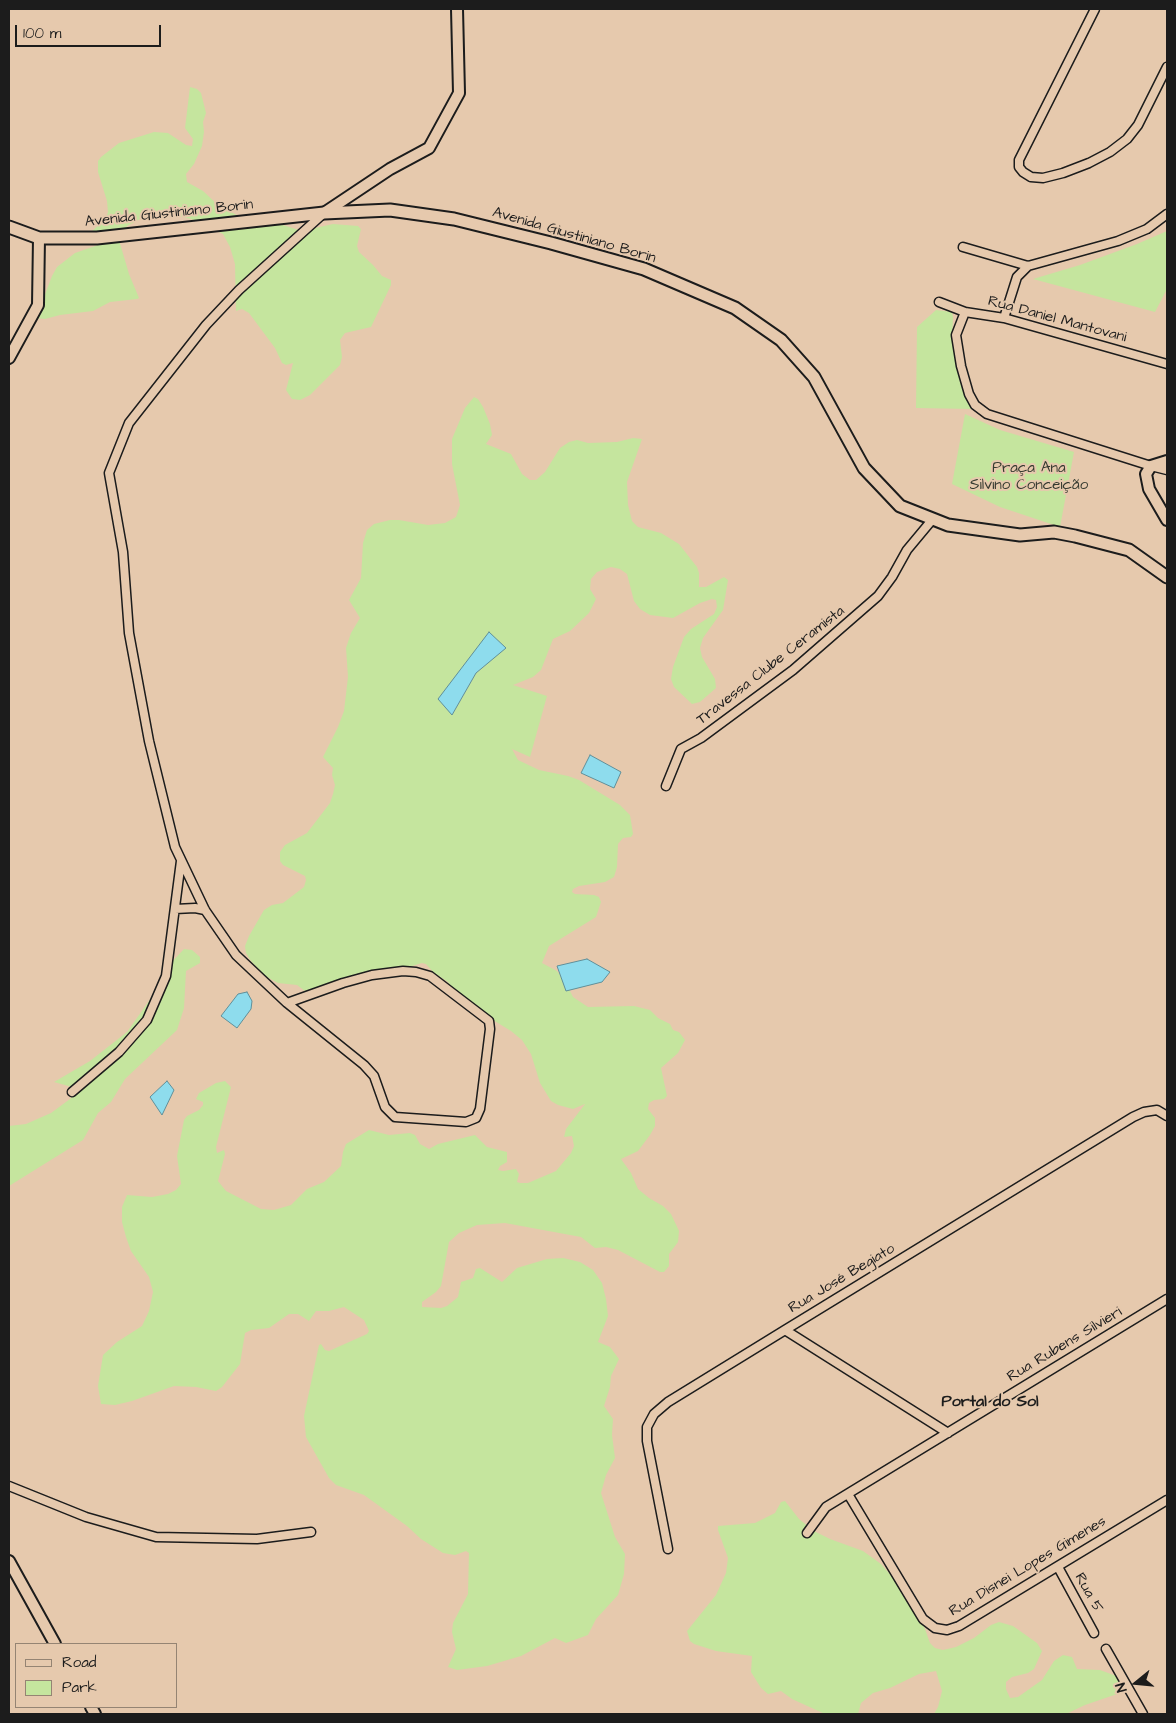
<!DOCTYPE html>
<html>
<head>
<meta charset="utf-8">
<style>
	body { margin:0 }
	#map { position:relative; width:1176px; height:1723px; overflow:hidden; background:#e6c9ad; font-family:"Architects Daughter",sans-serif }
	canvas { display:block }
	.frame { position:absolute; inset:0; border:10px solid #1c1c1c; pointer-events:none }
	.legend { position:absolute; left:15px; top:1643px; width:162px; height:65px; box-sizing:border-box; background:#e6c9ad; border:1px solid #958473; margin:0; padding:6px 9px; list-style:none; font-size:15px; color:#1c1c1c }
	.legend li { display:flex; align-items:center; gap:10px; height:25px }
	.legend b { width:25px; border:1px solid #958473 }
	.north { position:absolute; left:1111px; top:1658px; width:50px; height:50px; -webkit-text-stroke:4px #e6c9ad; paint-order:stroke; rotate:253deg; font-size:14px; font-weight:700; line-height:20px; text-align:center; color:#1c1c1c }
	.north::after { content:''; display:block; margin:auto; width:18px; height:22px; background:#1c1c1c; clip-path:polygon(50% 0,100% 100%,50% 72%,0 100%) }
	.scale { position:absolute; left:15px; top:25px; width:146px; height:22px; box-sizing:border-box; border:2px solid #1c1c1c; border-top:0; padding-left:6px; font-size:15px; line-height:18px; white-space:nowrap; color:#1c1c1c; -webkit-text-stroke:4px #e6c9ad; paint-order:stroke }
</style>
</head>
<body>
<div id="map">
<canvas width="1176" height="1723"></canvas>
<div class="frame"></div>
<ul class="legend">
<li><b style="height:6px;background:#e6c9ad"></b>Road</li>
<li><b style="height:14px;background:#c5e59e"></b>Park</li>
</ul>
<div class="north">N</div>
<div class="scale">100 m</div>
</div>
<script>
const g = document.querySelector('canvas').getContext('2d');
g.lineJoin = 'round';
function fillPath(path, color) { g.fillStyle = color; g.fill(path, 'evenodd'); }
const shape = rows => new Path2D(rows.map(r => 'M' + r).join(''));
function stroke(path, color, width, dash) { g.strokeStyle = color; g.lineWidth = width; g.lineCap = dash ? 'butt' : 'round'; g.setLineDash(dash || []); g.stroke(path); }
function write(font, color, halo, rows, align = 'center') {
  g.font = font + ' "Architects Daughter",sans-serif'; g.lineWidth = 4; g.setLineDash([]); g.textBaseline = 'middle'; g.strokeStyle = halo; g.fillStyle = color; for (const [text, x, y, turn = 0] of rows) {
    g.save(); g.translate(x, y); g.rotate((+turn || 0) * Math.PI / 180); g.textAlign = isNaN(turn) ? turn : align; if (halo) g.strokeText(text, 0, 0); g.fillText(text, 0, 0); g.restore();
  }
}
const green = shape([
	[190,87,197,89,201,93,206,113,203,122,204,132,202,146,194,164,186,174,187,182,203,191,218,205,244,219,267,220,302,231,333,224,358,226,361,229,357,246,359,252,373,265,382,276,391,280,391,285,371,327,345,333,340,340,342,357,340,365,310,395,300,400,292,399,286,390,293,363,286,365,282,363,275,348,249,313,242,309,236,311,235,264,230,247,223,234,191,219,175,215,157,214,140,219,127,226,119,240,129,274,139,298,137,299,110,302,93,311,60,315,45,319,36,318,52,276,57,267,75,253,101,244,88,235,106,218,108,212,107,201,98,172,98,161,101,157,119,143,154,132,168,133,186,145,192,146,193,139,185,128],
	[1167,231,1167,289,1155,312,1033,279,1080,265,1137,244],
	[936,310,952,312,953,317,952,342,959,375,973,409,916,408,917,327],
	[474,397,478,399,483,407,490,424,492,435,486,444,511,454,522,474,530,480,536,480,545,472,560,448,569,442,577,440,588,443,617,442,633,438,642,439,627,482,628,505,632,521,638,527,661,533,679,544,697,567,699,573,699,587,706,587,724,577,728,580,723,610,703,638,700,648,702,657,715,679,716,688,700,702,692,704,674,687,671,679,673,667,684,637,691,629,714,614,717,607,716,600,712,599,700,603,673,618,650,615,640,609,634,601,627,574,620,569,611,567,597,572,591,579,590,589,596,599,589,613,570,631,553,639,541,670,533,677,513,685,547,696,530,757,512,749,518,760,539,770,568,776,579,780,620,805,630,815,633,834,631,837,623,838,618,844,617,867,614,877,605,882,579,886,573,889,572,892,575,894,594,895,599,897,601,902,596,917,549,946,542,963,557,971,566,983,573,997,588,1007,634,1006,650,1010,658,1018,670,1024,673,1030,679,1032,685,1040,678,1053,661,1068,667,1096,664,1099,654,1100,649,1103,648,1109,655,1118,655,1126,650,1135,638,1151,621,1159,631,1173,638,1189,649,1198,663,1206,671,1214,679,1231,678,1242,669,1254,669,1266,664,1272,660,1272,618,1250,606,1247,595,1248,581,1237,505,1223,477,1225,459,1233,449,1242,441,1286,436,1292,422,1302,422,1307,441,1308,447,1306,458,1297,461,1282,473,1278,476,1269,480,1268,502,1282,517,1268,547,1259,563,1258,580,1262,593,1270,602,1283,606,1299,608,1316,598,1342,610,1347,619,1359,611,1376,610,1387,604,1406,613,1419,612,1435,615,1458,606,1475,601,1493,615,1537,625,1554,624,1574,618,1595,596,1619,588,1635,566,1643,555,1638,521,1656,487,1666,457,1670,448,1667,456,1649,452,1632,453,1623,468,1594,469,1553,466,1551,455,1555,443,1553,421,1539,407,1526,364,1495,336,1485,329,1478,306,1437,304,1416,319,1345,321,1344,325,1350,329,1351,367,1334,369,1331,364,1320,344,1307,329,1311,316,1311,309,1321,298,1314,289,1314,269,1328,251,1330,245,1333,240,1364,222,1387,216,1391,196,1387,174,1386,132,1401,115,1405,101,1404,98,1386,103,1355,117,1342,142,1326,149,1311,153,1292,149,1277,131,1251,126,1237,122,1222,122,1207,127,1195,152,1197,168,1194,176,1190,181,1184,177,1156,184,1120,187,1116,199,1110,203,1105,203,1102,196,1099,199,1093,216,1083,225,1081,231,1087,216,1147,217,1153,224,1150,225,1154,218,1181,226,1191,261,1209,274,1210,291,1205,307,1189,324,1182,341,1166,343,1152,346,1144,369,1130,389,1135,410,1133,415,1135,420,1144,429,1149,438,1144,475,1135,487,1147,507,1152,507,1162,500,1166,498,1170,503,1171,516,1169,519,1174,517,1182,520,1183,528,1183,556,1171,571,1153,574,1146,572,1136,564,1137,566,1129,585,1104,573,1109,558,1105,551,1101,540,1083,531,1054,522,1040,511,1031,462,1001,454,993,448,982,434,973,426,964,422,963,409,967,342,979,320,988,305,991,297,985,278,983,265,976,251,961,246,953,245,946,249,936,264,910,272,905,283,903,304,887,306,880,305,876,283,865,280,861,280,852,285,845,307,833,330,803,333,794,335,785,332,775,333,768,323,757,338,727,344,711,348,677,346,648,351,633,360,618,349,600,361,578,363,543,367,530,374,524,390,520,399,520,428,525,445,523,456,517,460,505,452,464,452,439,465,408],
	[489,632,485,666,476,673,452,715],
	[965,414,1000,430,1074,452,1060,527,1000,507,952,484],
	[184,949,192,950,200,957,200,963,186,971,184,1008,177,1030,125,1079,111,1102,98,1113,83,1140,9,1186,9,1126,26,1124,51,1113,70,1099,79,1089,54,1082,90,1061,127,1032,151,998,169,965],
	[785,1501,799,1519,814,1531,830,1539,863,1551,881,1564,916,1604,930,1643,935,1648,943,1650,956,1647,974,1638,991,1625,999,1622,1013,1626,1037,1643,1042,1651,1034,1669,1028,1673,1012,1677,1006,1682,1006,1689,1010,1698,1018,1697,1042,1680,1054,1661,1063,1655,1072,1657,1077,1669,1100,1670,1119,1677,1126,1687,1123,1692,1085,1705,1066,1714,934,1714,938,1707,942,1691,936,1671,919,1674,890,1688,873,1693,861,1703,858,1714,825,1714,792,1699,781,1691,768,1694,761,1688,751,1672,752,1656,716,1651,694,1644,690,1641,687,1631,716,1595,726,1573,728,1558,718,1530,718,1526,755,1523,775,1513,781,1502]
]);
const water = shape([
	[489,632,506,648,476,673,452,715,438,699,489,632],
	[590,755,621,772,614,788,581,773,590,755],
	[587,959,610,972,602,982,566,991,557,966,587,959],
	[247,992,252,1001,251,1009,237,1028,221,1016,238,994,247,992],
	[167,1081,174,1090,162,1115,150,1097,167,1081]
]);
const minor = shape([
	[1095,9,1019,160,1019,167,1023,172,1031,177,1043,178,1063,173,1089,163,1110,152,1127,139,1138,125,1167,67],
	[963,247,1028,266,1118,241,1147,229,1167,214],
	[939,302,965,312,1004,318,1167,364],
	[965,312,956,335,961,366,969,394,975,405,987,414,1151,466,1167,470],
	[1004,318,1017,277,1028,266],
	[666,786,681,749,701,738,793,670,878,596,892,577,907,550,932,520],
	[175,909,195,908,205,910],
	[287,1003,343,983,372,975,403,971,416,972,430,976,489,1021,490,1029,480,1109,476,1118,466,1122,395,1117,385,1107,374,1076,364,1065,287,1003,236,955,205,910,175,847,149,741,129,633,123,552,109,473,129,423,206,325,239,290,324,213],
	[72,1092,119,1052,147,1020,166,976,181,861],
	[785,1330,948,1433],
	[9,1486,86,1517,156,1537,257,1539,311,1532],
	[848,1494,923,1619,935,1628,947,1630,959,1626,1167,1500],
	[807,1533,826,1507,1167,1299],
	[668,1549,647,1441,647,1427,654,1414,668,1402,785,1330,1133,1117,1144,1112,1157,1110,1167,1116],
	[1058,1567,1094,1633],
	[1106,1649,1143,1714]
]);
const tertiary = shape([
	[324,213,390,169,429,148,459,93,457,9],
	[9,358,38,305,39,238],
	[1167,461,1151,466,1146,474,1149,489,1167,520],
	[9,1561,55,1644],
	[91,1707,95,1714]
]);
const secondary = shape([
	[9,227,39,238,97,238,324,213,390,210,454,219,551,243,644,269,735,308,781,340,814,377,864,468,900,506,948,525,1020,535,1054,532,1075,536,1129,550,1167,577]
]);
const streetNames = [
	["Avenida Giustiniano Borin",169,214,-6],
	["Avenida Giustiniano Borin",574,236,16],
	["Rua Daniel Mantovani",1057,320,15],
	["Travessa Clube Ceramista",771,666,-38],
	["Rua José Begiato",842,1279,-31],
	["Rua Rubens Silvieri",1065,1345,-31],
	["Rua Disnei Lopes Gimenes",1028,1567,-31],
	["Rua 5",1088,1593,61]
];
const parkNames = [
	["Praça Ana",1029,469],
	["Silvino Conceição",1029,486]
];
const neighbourhoodNames = [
	["Portal do Sol",990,1403]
];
fillPath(green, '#c5e59e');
fillPath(water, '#8edced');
stroke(water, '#608f99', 1);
stroke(minor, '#1c1c1c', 11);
stroke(tertiary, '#1c1c1c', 14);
stroke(secondary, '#1c1c1c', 15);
stroke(minor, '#e6c9ad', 8);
stroke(tertiary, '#e6c9ad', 10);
stroke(secondary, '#e6c9ad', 11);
write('15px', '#1c1c1c', '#e6c9ad', streetNames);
write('15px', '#353a30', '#e6c9ad', parkNames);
write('bold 16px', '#1c1c1c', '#e6c9ad', neighbourhoodNames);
</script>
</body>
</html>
